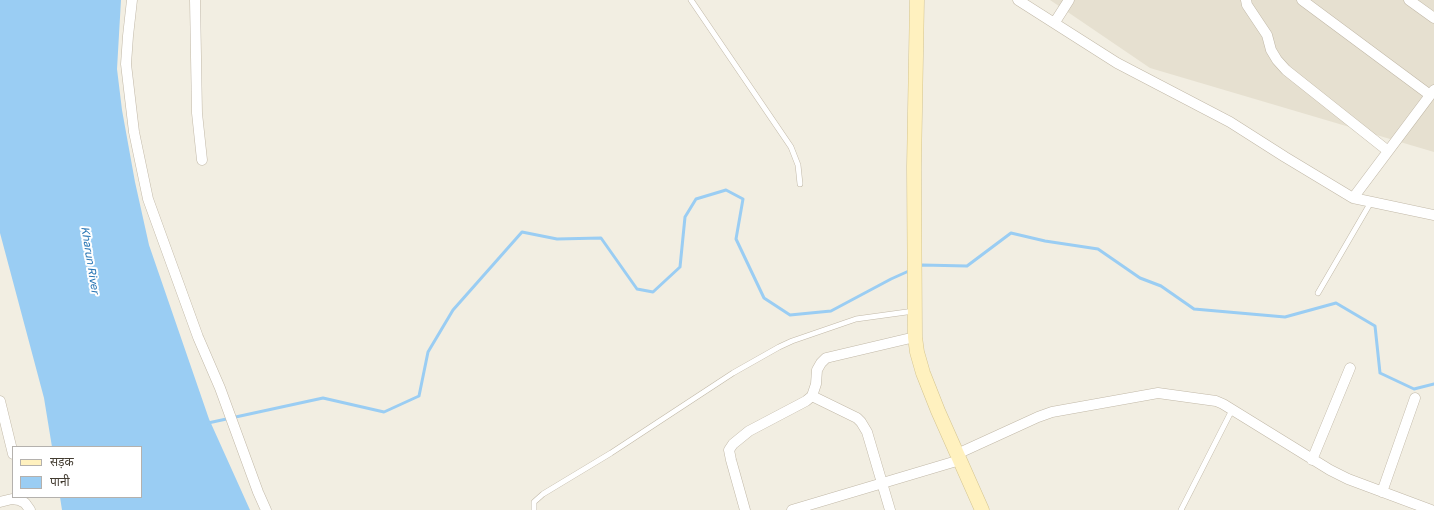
<!DOCTYPE html>
<html>
<head>
<meta charset="utf-8">
<style>
	body { margin:0 }
	#map { position:relative; width:1434px; height:510px; overflow:hidden; background:#f2eee2; font-family:"Golos Text","Noto Sans Devanagari",sans-serif }
	canvas { display:block }
	.legend { position:absolute; left:12px; top:446px; width:130px; height:52px; box-sizing:border-box; background:#fff; border:1px solid #b4b1ad; margin:0; padding:5px 7px; list-style:none; font-size:12px; color:#443d32 }
	.legend li { display:flex; align-items:center; gap:8px; height:20px }
	.legend b { width:20px; border:1px solid #b4b1ad }
</style>
</head>
<body>
<div id="map">
<canvas width="1434" height="510"></canvas>
<ul class="legend">
<li><b style="height:5px;background:#fff1bf"></b>सड़क</li>
<li><b style="height:11px;background:#9acdf3"></b>पानी</li>
</ul>
</div>
<script>
const g = document.querySelector('canvas').getContext('2d');
g.lineJoin = 'round';
function fillPath(path, color) { g.fillStyle = color; g.fill(path, 'evenodd'); }
const shape = rows => new Path2D(rows.map(r => 'M' + r).join(''));
function stroke(path, color, width, dash) { g.strokeStyle = color; g.lineWidth = width; g.lineCap = dash ? 'butt' : 'round'; g.setLineDash(dash || []); g.stroke(path); }
function write(font, color, halo, rows, align = 'center') {
  g.font = font + ' "Golos Text",sans-serif'; g.lineWidth = 4; g.setLineDash([]); g.textBaseline = 'middle'; g.strokeStyle = halo; g.fillStyle = color; for (const [text, x, y, turn = 0] of rows) {
    g.save(); g.translate(x, y); g.rotate((+turn || 0) * Math.PI / 180); g.textAlign = isNaN(turn) ? turn : align; if (halo) g.strokeText(text, 0, 0); g.fillText(text, 0, 0); g.restore();
  }
}
const residential = shape([
	[1050,0,1434,0,1434,152,1150,68]
]);
const water = shape([
	[0,0,121,0,117,69,122,110,135,182,149,245,209,419,250,510,62,510,60,497,141,497,141,447,52,447,44,398,0,233]
]);
const stream = shape([
	[918,267,922,265,967,266,1011,233,1045,241,1098,249,1140,278,1161,286,1194,309,1285,317,1336,303,1375,326,1380,373,1414,389,1434,384],
	[208,423,323,398,384,412,419,396,428,352,453,310,522,232,557,239,601,238,637,289,653,292,680,267,685,217,696,199,726,190,743,199,736,239,764,298,790,315,831,311,891,279,911,270]
]);
const lane = shape([
	[691,0,791,147,798,165,800,184],
	[1318,293,1371,202],
	[534,510,534,502,543,494,611,453,733,373,779,347,792,341,856,319,914,311],
	[1181,510,1232,410]
]);
const street = shape([
	[132,0,128,36,126,64,134,132,148,199,198,337,220,388,258,492,266,510],
	[195,0,197,113,202,160],
	[1018,0,1117,63,1230,122,1285,157,1353,198,1434,215],
	[1246,0,1247,5,1267,35,1271,50,1277,60,1286,70,1388,151],
	[1302,0,1430,95],
	[1409,0,1434,18],
	[1055,22,1069,0],
	[1353,198,1434,90],
	[812,396,857,418,861,422,867,432,890,510],
	[0,401,13,454],
	[957,454,1038,417,1052,412,1158,393,1216,401,1223,404,1330,470,1348,479,1431,510],
	[1312,460,1350,368],
	[1382,492,1415,398],
	[0,502,12,499,19,500,25,503,30,510],
	[745,510,731,460,729,450,733,444,749,431,806,401,812,396,816,384,817,370,821,363,826,358,915,337],
	[792,510,960,460]
]);
const secondary = shape([
	[917,0,914,167,915,337,917,352,923,373,938,411,982,510]
]);
const waterNames = [
	["Kharun River",90,260,81]
];
fillPath(residential, '#e6e0d0');
fillPath(water, '#9acdf3');
stroke(stream, '#9acdf3', 3);
stroke(lane, '#c1b8a7', 6);
stroke(street, '#c1b8a7', 11);
stroke(secondary, '#d4c48f', 15);
stroke(lane, '#fff', 5);
stroke(street, '#fff', 10);
stroke(secondary, '#fff1bf', 14);
write('italic 11px', '#2775b4', '#fff', waterNames);
</script>
</body>
</html>
